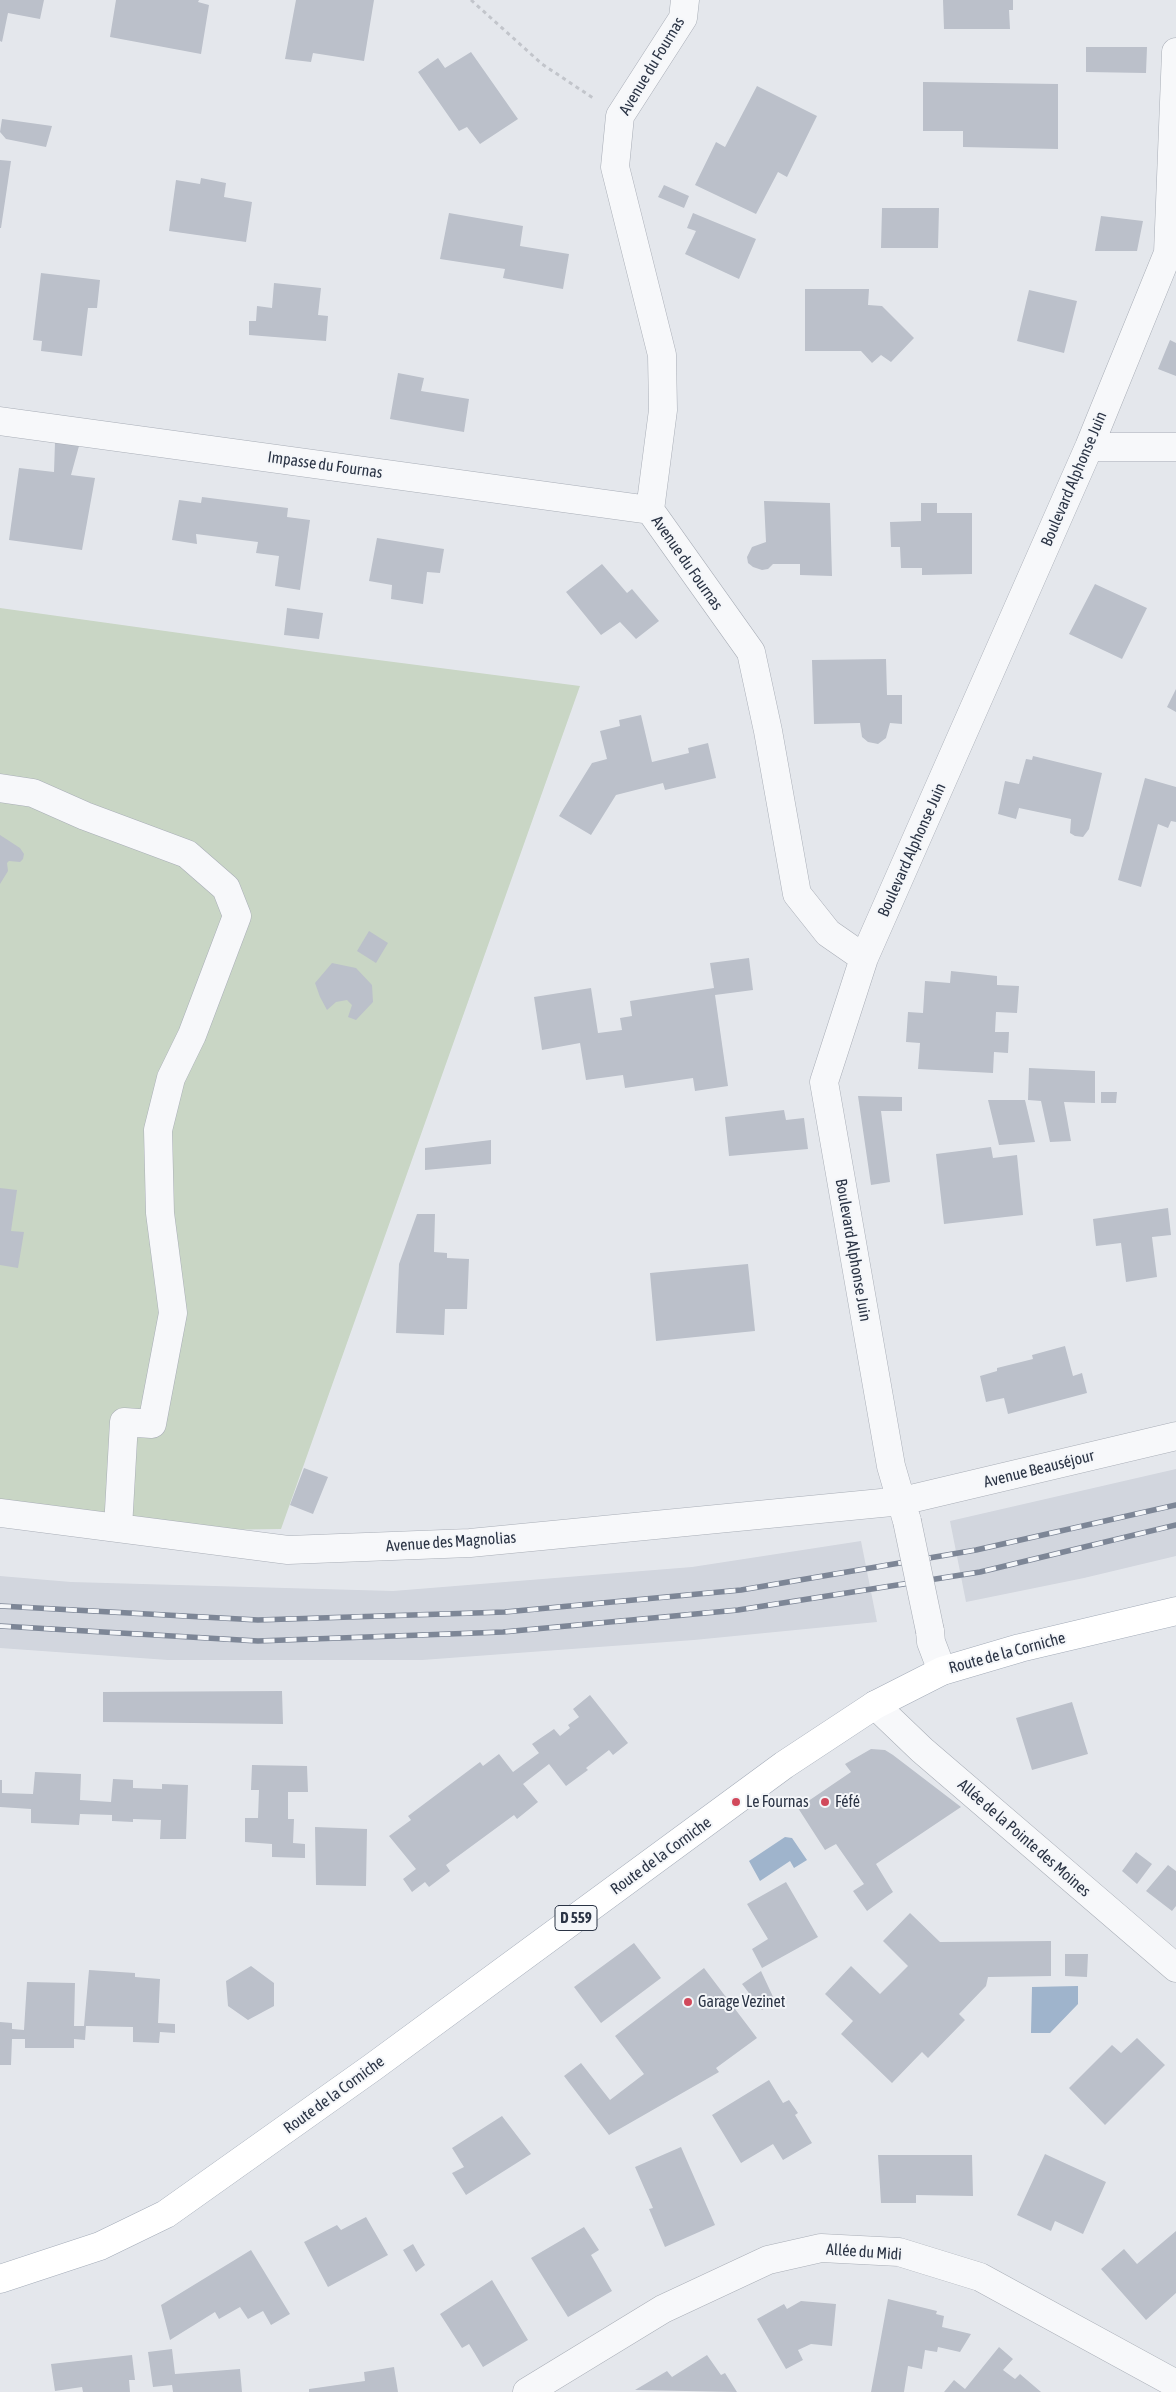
<!DOCTYPE html>
<html>
<head>
<meta charset="utf-8">
<style>
	body { margin:0 }
	canvas { display:block; background:#e4e7ec }
</style>
</head>
<body>
<canvas width="1176" height="2392"></canvas>
<script>
const g = document.querySelector('canvas').getContext('2d');
g.lineJoin = 'round';
function fillPath(path, color) { g.fillStyle = color; g.fill(path, 'evenodd'); }
const shape = rows => new Path2D(rows.map(r => 'M' + r).join(''));
function stroke(path, color, width, dash) { g.strokeStyle = color; g.lineWidth = width; g.lineCap = dash ? 'butt' : 'round'; g.setLineDash(dash || []); g.stroke(path); }
function write(font, color, halo, rows, align = 'center') {
  g.font = font + ' "Asap Condensed",sans-serif'; g.lineWidth = 4; g.setLineDash([]); g.textBaseline = 'middle'; g.strokeStyle = halo; g.fillStyle = color; for (const [text, x, y, turn = 0] of rows) {
    g.save(); g.translate(x, y); g.rotate((+turn || 0) * Math.PI / 180); g.textAlign = isNaN(turn) ? turn : align; if (halo) g.strokeText(text, 0, 0); g.fillText(text, 0, 0); g.restore();
  }
}
const built = shape([
	[1176,1469,1176,1556,1084,1578,966,1602,950,1521],
	[861,1541,877,1622,694,1640,422,1660,168,1660,0,1648,0,1576,71,1582,393,1591,692,1567]
]);
const green = shape([
	[0,608,316,652,580,686,281,1529,212,1530,0,1507]
]);
const water = shape([
	[785,1837,792,1838,807,1860,794,1868,790,1861,760,1881,749,1861],
	[1078,1986,1078,2004,1050,2033,1031,2033,1032,1987]
]);
const building = shape([
	[0,0,44,0,40,19,8,13,2,42,0,41],
	[116,0,199,0,198,2,209,5,201,54,110,37],
	[296,0,374,0,364,61,313,53,311,62,285,59],
	[943,0,1013,0,1013,10,1009,10,1010,29,944,29],
	[1086,47,1147,47,1146,73,1086,72],
	[471,52,518,119,480,144,467,127,459,131,418,72,438,58,445,68],
	[923,82,1058,84,1058,149,963,147,963,131,923,131],
	[757,86,817,116,787,177,778,172,756,214,695,185,716,142,725,147],
	[2,119,52,126,46,147,6,139,0,132],
	[0,160,11,161,1,228,0,228],
	[201,178,226,183,224,197,252,202,246,242,169,231,176,180,200,184],
	[664,185,689,196,684,208,658,197],
	[882,208,939,208,938,248,881,248],
	[449,213,523,226,520,246,569,254,563,289,503,278,505,269,440,259],
	[693,213,756,239,739,279,685,254,696,231,687,228],
	[1101,216,1143,221,1137,251,1095,251],
	[41,273,100,280,97,308,88,308,82,356,41,351,42,341,33,340],
	[274,283,321,288,318,315,328,316,326,341,249,335,249,321,256,321,257,306,272,308],
	[805,289,869,289,868,305,882,306,914,338,891,362,881,355,872,363,861,351,805,351],
	[1029,290,1077,301,1064,353,1017,341],
	[1170,340,1176,343,1176,376,1158,369],
	[398,373,424,378,421,391,469,399,464,432,390,419],
	[55,442,79,446,71,475,95,478,82,550,9,540,19,468,54,472],
	[202,497,288,508,287,517,310,520,300,590,275,586,279,556,256,553,258,542,196,534,197,544,172,540,179,500,201,503],
	[764,501,830,503,832,576,800,575,800,564,773,564,768,569,762,570,753,567,748,563,747,557,752,547,766,542],
	[921,503,937,503,937,513,972,513,972,574,922,575,922,568,901,568,900,547,891,547,890,522,921,521],
	[377,538,444,549,440,573,427,572,423,604,391,599,392,585,369,581],
	[602,564,627,593,632,589,659,621,636,639,620,622,601,635,566,592],
	[1095,584,1147,608,1122,659,1069,634],
	[287,608,323,613,319,639,284,635],
	[886,659,887,695,902,695,902,724,890,723,886,738,878,744,868,742,862,737,860,723,814,724,812,660],
	[1176,689,1176,712,1167,707],
	[641,715,652,762,689,753,688,748,708,743,716,778,665,790,663,783,616,795,591,835,559,816,592,763,607,759,600,731,620,726,619,720],
	[1033,756,1102,773,1089,829,1083,837,1075,836,1070,833,1071,819,1019,808,1016,819,998,814,1005,781,1019,784,1026,759,1032,760],
	[1145,778,1176,787,1176,822,1171,821,1168,828,1158,824,1141,887,1118,880],
	[0,835,20,848,24,854,23,859,20,862,9,861,7,863,8,871,0,884],
	[369,931,388,943,376,963,357,951],
	[749,958,753,990,715,995,728,1086,695,1091,693,1078,625,1088,623,1075,586,1080,580,1043,542,1050,534,997,591,988,598,1033,622,1030,620,1018,632,1016,630,1001,714,988,710,963],
	[332,963,356,968,372,985,373,1002,356,1020,348,1017,352,1005,347,1000,336,1002,327,1010,320,997,315,983],
	[951,971,997,976,997,985,1019,986,1017,1013,996,1012,995,1032,1009,1032,1008,1053,994,1052,993,1073,918,1069,920,1043,906,1042,908,1012,923,1013,925,981,950,983],
	[1029,1068,1095,1071,1095,1103,1064,1102,1071,1141,1050,1142,1041,1101,1028,1100],
	[1101,1092,1117,1092,1116,1103,1101,1103],
	[858,1096,902,1097,902,1111,881,1111,890,1182,871,1185],
	[988,1100,1025,1100,1035,1142,999,1145],
	[784,1110,786,1120,804,1118,808,1149,729,1156,725,1117],
	[491,1140,491,1164,425,1170,425,1148],
	[991,1147,993,1158,1017,1155,1023,1215,944,1224,936,1154],
	[0,1188,17,1190,11,1231,24,1232,18,1268,0,1265],
	[1168,1208,1171,1235,1152,1237,1157,1277,1126,1282,1121,1243,1096,1246,1093,1219],
	[417,1214,435,1214,434,1252,447,1253,447,1258,469,1259,467,1309,445,1309,444,1335,396,1333,399,1264],
	[748,1264,755,1331,656,1341,650,1273],
	[1065,1346,1073,1376,1082,1373,1087,1393,1008,1414,1004,1398,986,1402,980,1376,997,1371,997,1368,1033,1359,1032,1355],
	[304,1468,328,1477,313,1514,290,1505],
	[282,1691,283,1724,103,1722,103,1692],
	[590,1695,628,1743,613,1755,609,1750,586,1768,588,1770,566,1786,549,1764,523,1784,538,1802,517,1819,514,1815,446,1865,450,1871,429,1887,425,1882,412,1892,403,1879,416,1869,389,1836,411,1820,408,1816,480,1762,483,1766,499,1754,513,1772,539,1753,532,1744,554,1729,560,1736,570,1728,568,1725,579,1717,573,1709],
	[1072,1702,1088,1754,1032,1770,1016,1718],
	[871,1749,885,1750,893,1755,961,1807,876,1864,893,1892,867,1911,853,1891,864,1884,836,1844,825,1850,798,1808,851,1772,845,1764],
	[252,1765,307,1766,308,1792,288,1792,288,1819,294,1819,293,1843,305,1844,305,1858,272,1857,272,1844,245,1842,245,1818,258,1818,259,1790,251,1790],
	[35,1772,81,1774,80,1800,111,1802,113,1779,133,1780,133,1788,162,1789,162,1784,188,1785,186,1839,160,1839,161,1820,133,1819,133,1822,112,1821,112,1815,80,1814,79,1825,31,1823,31,1809,0,1807,0,1780,2,1780,2,1793,33,1794],
	[315,1827,367,1829,366,1886,316,1885],
	[1136,1852,1152,1864,1137,1884,1122,1871],
	[1168,1865,1176,1871,1176,1906,1172,1911,1146,1891],
	[786,1882,818,1937,762,1968,752,1949,768,1939,747,1904],
	[910,1913,940,1942,1051,1941,1051,1976,988,1977,986,1986,959,2014,965,2020,928,2058,922,2052,892,2083,841,2034,853,2021,825,1994,851,1966,880,1994,908,1966,883,1941],
	[634,1943,661,1978,601,2023,574,1987],
	[1065,1954,1088,1954,1087,1977,1065,1976],
	[251,1966,274,1983,274,2006,248,2020,228,2006,226,1981],
	[704,1968,757,2038,716,2068,719,2072,609,2135,564,2076,581,2063,610,2100,644,2074,615,2036],
	[89,1970,135,1973,135,1977,160,1979,158,2023,175,2024,175,2033,160,2032,159,2043,133,2042,133,2027,86,2026,85,2040,74,2039,74,2048,25,2048,25,2039,12,2039,11,2065,0,2065,0,2022,12,2023,12,2029,24,2030,27,1982,75,1983,74,2026,84,2026],
	[761,1971,775,2001,762,2010,742,1984],
	[1137,2038,1165,2065,1105,2125,1069,2088,1112,2045,1121,2053],
	[769,2080,783,2103,789,2100,798,2113,795,2115,812,2143,783,2160,773,2144,741,2163,712,2115],
	[502,2116,531,2154,466,2195,452,2173,464,2167,452,2148],
	[681,2147,715,2225,665,2247,649,2209,653,2208,635,2167],
	[1045,2154,1106,2182,1083,2234,1055,2221,1051,2231,1017,2215],
	[878,2155,972,2155,973,2196,916,2195,916,2203,881,2203],
	[366,2217,388,2255,328,2287,304,2242,337,2225,341,2230],
	[584,2227,599,2250,591,2255,612,2291,568,2317,531,2258],
	[1176,2231,1176,2293,1146,2320,1101,2269,1124,2249,1137,2264],
	[413,2244,425,2265,416,2272,403,2250],
	[251,2250,290,2314,271,2325,263,2311,248,2319,240,2307,219,2319,215,2312,170,2340,161,2305],
	[492,2280,528,2340,483,2367,469,2344,462,2348,440,2314],
	[888,2299,937,2311,936,2314,944,2316,942,2327,971,2334,960,2352,938,2347,937,2352,925,2350,922,2369,908,2366,904,2392,871,2392],
	[801,2301,836,2304,832,2346,811,2344,798,2350,803,2360,786,2369,757,2319,784,2304,787,2309],
	[999,2347,1013,2359,1003,2370,1015,2379,1020,2374,1041,2392,944,2392,954,2380,965,2389],
	[172,2349,175,2374,240,2369,242,2392,173,2392,172,2385,153,2387,148,2352],
	[132,2355,135,2380,129,2380,130,2392,83,2392,82,2387,55,2391,51,2364],
	[707,2355,721,2375,725,2373,737,2392,635,2390,667,2371,672,2377],
	[394,2367,398,2392,309,2392,309,2389,365,2381,364,2372]
]);
const path = shape([
	[471,0,542,64,593,98]
]);
const minor = shape([
	[685,0,683,18,620,116,615,167,662,355,663,410,650,510,751,652,768,731,797,894,828,933,864,958],
	[0,421,650,510],
	[1089,447,1176,447],
	[0,788,33,793,85,816,187,854,226,888,237,916,192,1035,171,1078,158,1130,160,1213,173,1313,152,1424,124,1422,118,1528],
	[0,1513,288,1550,470,1543,902,1501,1176,1436],
	[907,1521,891,1466,824,1082,864,958,1089,447,1168,253,1176,52],
	[930,1631,931,1642,942,1671],
	[875,1705,922,1750,1176,1968],
	[527,2392,663,2309,768,2260,821,2248,899,2252,980,2277,1176,2384]
]);
const major = shape([
	[0,2279,100,2246,166,2214,373,2067,784,1765,875,1705,942,1671,1020,1648,1176,1611]
]);
const rail = shape([
	[0,1606,258,1620,505,1612,741,1590,976,1550,1176,1505],
	[0,1626,258,1641,503,1632,738,1610,980,1572,1176,1525]
]);
const minorBridge = shape([
	[907,1521,930,1631]
]);
const markers = [
	[736,1802,5,"#d1495b"],
	[825,1802,5,"#d1495b"],
	[688,2002,5,"#d1495b"]
];
const shields = [
	[576,1918,42]
];
const shieldNames = [
	["D 559",576,1918]
];
const streetNames = [
	["Avenue du Fournas",652,66,-59],
	["Impasse du Fournas",325,465,8],
	["Boulevard Alphonse Juin",1074,479,-67],
	["Avenue du Fournas",687,563,55],
	["Boulevard Alphonse Juin",912,850,-66],
	["Boulevard Alphonse Juin",853,1250,80],
	["Avenue Beauséjour",1039,1469,-14],
	["Avenue des Magnolias",451,1542,-4],
	["Route de la Corniche",1007,1653,-15],
	["Allée de la Pointe des Moines",1024,1838,41],
	["Route de la Corniche",661,1856,-36],
	["Route de la Corniche",334,2095,-36],
	["Allée du Midi",864,2252,4]
];
const poiNames = [
	["Le Fournas",746,1802],
	["Féfé",835,1802],
	["Garage Vezinet",698,2002]
];
fillPath(built, '#d2d6de');
fillPath(green, '#c9d6c5');
fillPath(water, '#9fb4cc');
fillPath(building, '#bbc0ca');
stroke(minor, '#a9aeb7', 29);
stroke(major, '#a3abb8', 29);
stroke(path, '#c2c5cb', 3, [4, 4]);
stroke(minor, '#f7f8fa', 28);
stroke(major, '#fff', 28);
stroke(rail, '#7d8696', 5.5);
stroke(rail, '#f4f6f9', 4, [11]);
stroke(minorBridge, '#a9aeb7', 29, []);
stroke(minorBridge, '#f7f8fa', 28);
for (const [x, y, r, color] of markers) { const dot = new Path2D(); dot.arc(x, y, r, 0, 2 * Math.PI); g.fillStyle = color; g.fill(dot); stroke(dot, '#f4f6f9', 2); }
for (const [x, y, w] of shields) { const box = new Path2D(); box.roundRect(x - w / 2, y - 12.5, w, 25, 4); g.fillStyle = '#f4f6f9'; g.fill(box); stroke(box, '#2b3445', 1); }
write('bold 15px', '#2b3445', null, shieldNames);
write('16px', '#2b3445', '#f4f6f9', streetNames);
write('16px', '#2b3445', '#f4f6f9', poiNames, 'left');
</script>
</body>
</html>
